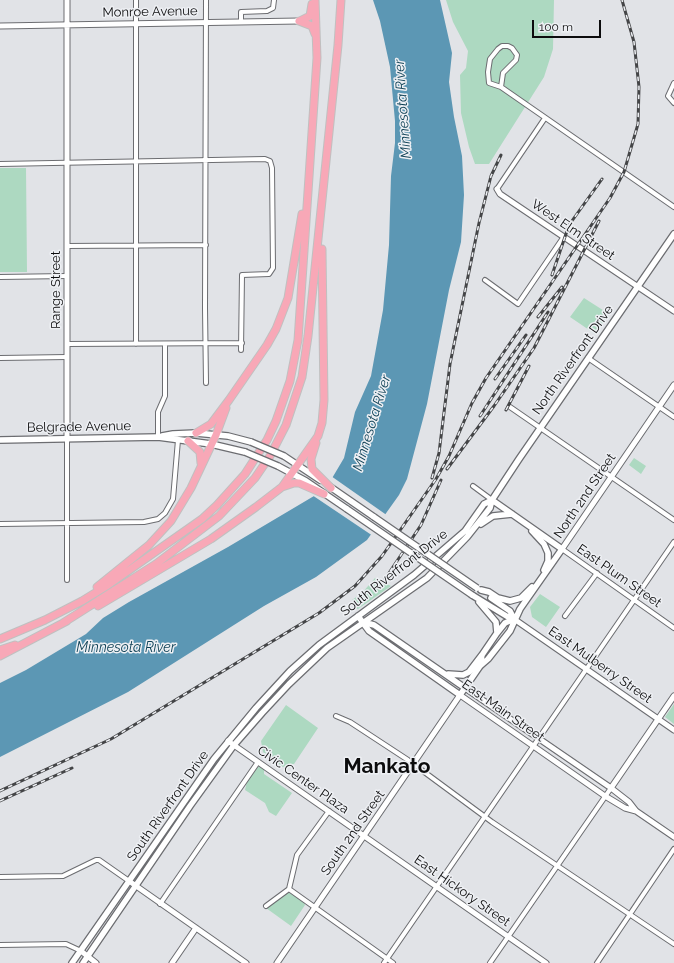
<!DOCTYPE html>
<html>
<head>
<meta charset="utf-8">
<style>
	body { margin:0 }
	#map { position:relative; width:674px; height:963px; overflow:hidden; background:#e1e3e7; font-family:Raleway,sans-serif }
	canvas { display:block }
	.scale { position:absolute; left:532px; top:20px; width:69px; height:18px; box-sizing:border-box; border:2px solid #0c0c0d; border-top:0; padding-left:5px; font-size:12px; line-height:14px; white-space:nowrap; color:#0c0c0d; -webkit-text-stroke:3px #eef0f4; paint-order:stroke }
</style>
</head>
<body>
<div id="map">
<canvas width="674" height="963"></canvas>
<div class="scale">100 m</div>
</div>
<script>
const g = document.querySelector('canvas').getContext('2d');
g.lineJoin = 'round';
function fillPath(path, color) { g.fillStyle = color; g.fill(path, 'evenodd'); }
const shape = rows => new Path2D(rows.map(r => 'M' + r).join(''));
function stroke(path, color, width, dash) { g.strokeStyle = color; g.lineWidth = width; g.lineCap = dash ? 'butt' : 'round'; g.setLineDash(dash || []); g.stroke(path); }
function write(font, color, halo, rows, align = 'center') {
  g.font = font + ' Raleway,sans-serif'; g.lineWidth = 3; g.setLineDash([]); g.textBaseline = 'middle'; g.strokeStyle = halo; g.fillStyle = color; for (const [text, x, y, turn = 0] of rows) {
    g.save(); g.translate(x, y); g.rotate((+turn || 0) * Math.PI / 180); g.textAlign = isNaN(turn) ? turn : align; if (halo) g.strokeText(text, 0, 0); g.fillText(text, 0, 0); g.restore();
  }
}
const green = shape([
	[446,0,554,0,553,49,544,77,489,164,475,164,469,147,461,113,460,75,466,68,468,51,453,22],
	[0,168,26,168,27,272,0,272],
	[584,298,609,314,595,334,570,317],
	[634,458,646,466,641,474,629,465],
	[375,578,391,586,358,609,355,608,352,600,362,593],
	[540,594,560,607,546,627,532,617,530,607],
	[674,704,674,724,665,717],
	[286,705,318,728,294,764,283,767,263,752,261,741],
	[259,766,264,769,264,774,292,793,276,816,269,812,265,803,245,790,247,781],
	[288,892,304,902,305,905,291,926,266,908]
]);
const water = shape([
	[373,0,440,0,452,53,449,82,454,117,462,156,464,195,461,242,449,290,427,404,407,479,399,495,367,540,316,577,264,606,128,692,0,757,0,683,26,670,86,634,103,618,129,602,228,547,314,496,328,485,344,458,355,412,371,376,383,310,389,245,391,176,395,143,395,121,390,67,380,21]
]);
const pier = shape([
	[331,476,388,516,373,536,312,495,326,484]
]);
const minor = shape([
	[206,0,205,308,206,383],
	[241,22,241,12,267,11,273,8,274,0],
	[674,83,668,96,674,103],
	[501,87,503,73,516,60,517,55,512,48,508,46,502,46,498,49,490,59,488,72,489,83,501,87,674,207],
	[0,164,265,159,270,161,272,168,273,268,269,274,242,275,241,350],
	[497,189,545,118],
	[67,246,206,245],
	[0,277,67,276],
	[485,280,518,304,563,238],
	[67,344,242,343],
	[136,344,136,0],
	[0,358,67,357],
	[588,358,674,417],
	[510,407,674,520],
	[158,437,158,412,165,396,165,344],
	[473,486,492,500],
	[0,524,144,522,158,519,165,513,173,499,178,440],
	[562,549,674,628],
	[67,580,67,438],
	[565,616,597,573],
	[336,716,350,722,408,760,492,822,674,944],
	[0,877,63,876,96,860,99,860,129,881],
	[289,889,393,963],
	[160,904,258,762],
	[266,906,289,889,297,855,329,811],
	[0,945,66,944,81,951],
	[384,963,674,542],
	[490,963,611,788],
	[597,963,674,849]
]);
const tertiary = shape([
	[67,0,67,438],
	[0,26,299,21],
	[497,189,500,194,674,311],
	[562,549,674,385],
	[514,619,674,730],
	[465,688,611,788,629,802,636,811,674,837],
	[228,741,546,963],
	[611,788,674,696],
	[129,881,246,963],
	[81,951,96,963],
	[172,963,196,928],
	[277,963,460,695,605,796,625,808,636,811]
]);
const secondary = shape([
	[162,436,173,434,196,433,228,436,251,442],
	[0,440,158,437,211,444,245,452],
	[284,456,320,480],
	[278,466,306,481,347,509],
	[329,486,374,517],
	[481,524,493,516,512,514],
	[532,531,544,544,548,553,548,561,544,570],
	[481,590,489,592,498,598,510,601,521,598,532,587],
	[472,595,508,617,514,619],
	[491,598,510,611,514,619],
	[479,602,496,622,497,633],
	[358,616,369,631,460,695,480,666,488,659,510,631,520,609,562,549,492,500],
	[363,622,374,625,465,688],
	[480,666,482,655,497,633,505,623,514,619],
	[448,674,463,675,469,672,482,655],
	[72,963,214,759,256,708,290,671,319,645,414,575,465,531,484,504,492,500],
	[83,963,190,806,234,745,262,713,289,684,327,648,427,578,467,537,490,508,492,500,519,459,674,234]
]);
const motorway = shape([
	[299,21,312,26,315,34],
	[300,21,310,16,312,4],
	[196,433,211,424,229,400,267,345,276,329,288,298,302,214],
	[188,441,200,452,201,463],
	[316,443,311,459,312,469,331,488],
	[282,487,294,483,299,483,324,494],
	[97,587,149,545,171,521,191,488,216,435,226,408],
	[98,606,211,539,256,507,282,487,318,436,322,423,324,400,322,249],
	[63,623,156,564,219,516,255,478,270,456,286,425,302,377,308,336,338,45,341,0],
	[0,639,45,620,82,601,108,585,202,519,217,505,245,474,267,440,276,421,290,381,298,340,317,58,315,0],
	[0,650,15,645],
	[0,656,67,621]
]);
const rail = shape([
	[552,275,569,225,602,179],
	[538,317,562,287],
	[495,379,526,335],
	[506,410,529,366],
	[480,416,548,312],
	[447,469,494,406,534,348,599,221],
	[432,478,439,453,450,364,479,223,491,176,501,155],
	[385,579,421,525,441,480],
	[0,791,111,739,319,613,355,586,382,556,436,479,449,456,472,403,486,378,610,198,624,172,638,124,639,87,634,42,622,0],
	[0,801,72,768]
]);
const secondaryBridge = shape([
	[251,442,284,456],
	[245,452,278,466],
	[347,509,472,595],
	[374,517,477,588]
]);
const streetNames = [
	["Monroe Avenue",150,12,-1],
	["West Elm Street",573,230,34],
	["Range Street",56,290,-90],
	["North Riverfront Drive",573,360,-55],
	["Belgrade Avenue",79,427,-1],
	["North 2nd Street",585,496,-56],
	["South Riverfront Drive",394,573,-38],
	["East Plum Street",619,576,35],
	["East Mulberry Street",600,665,35],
	["East Main Street",503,711,35],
	["Civic Center Plaza",303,780,35],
	["South Riverfront Drive",168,806,-55],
	["South 2nd Street",353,833,-55],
	["East Hickory Street",462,891,35]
];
const waterNames = [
	["Minnesota River",403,109,-94],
	["Minnesota River",372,423,-73],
	["Minnesota River",126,648]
];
const townNames = [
	["Mankato",387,767]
];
fillPath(green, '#add9c1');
fillPath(water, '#5c97b4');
fillPath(pier, '#e1e3e7');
stroke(minor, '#6c6d71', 6);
stroke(tertiary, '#6c6d71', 7);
stroke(secondary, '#6c6d71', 8);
stroke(motorway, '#c0c0c0', 9);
stroke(minor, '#fff', 4);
stroke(tertiary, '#fff', 5);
stroke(secondary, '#fff', 5.5);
stroke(motorway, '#f8a8b7', 7);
stroke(rail, '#444547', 3);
stroke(rail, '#eef0f4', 1.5, [4.5]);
stroke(secondaryBridge, '#6c6d71', 8, []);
stroke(secondaryBridge, '#fff', 5.5);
write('13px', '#0c0c0d', '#eef0f4', streetNames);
write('italic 14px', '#0c3f54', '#eef0f4', waterNames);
write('bold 21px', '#0c0c0d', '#eef0f4', townNames);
</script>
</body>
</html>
